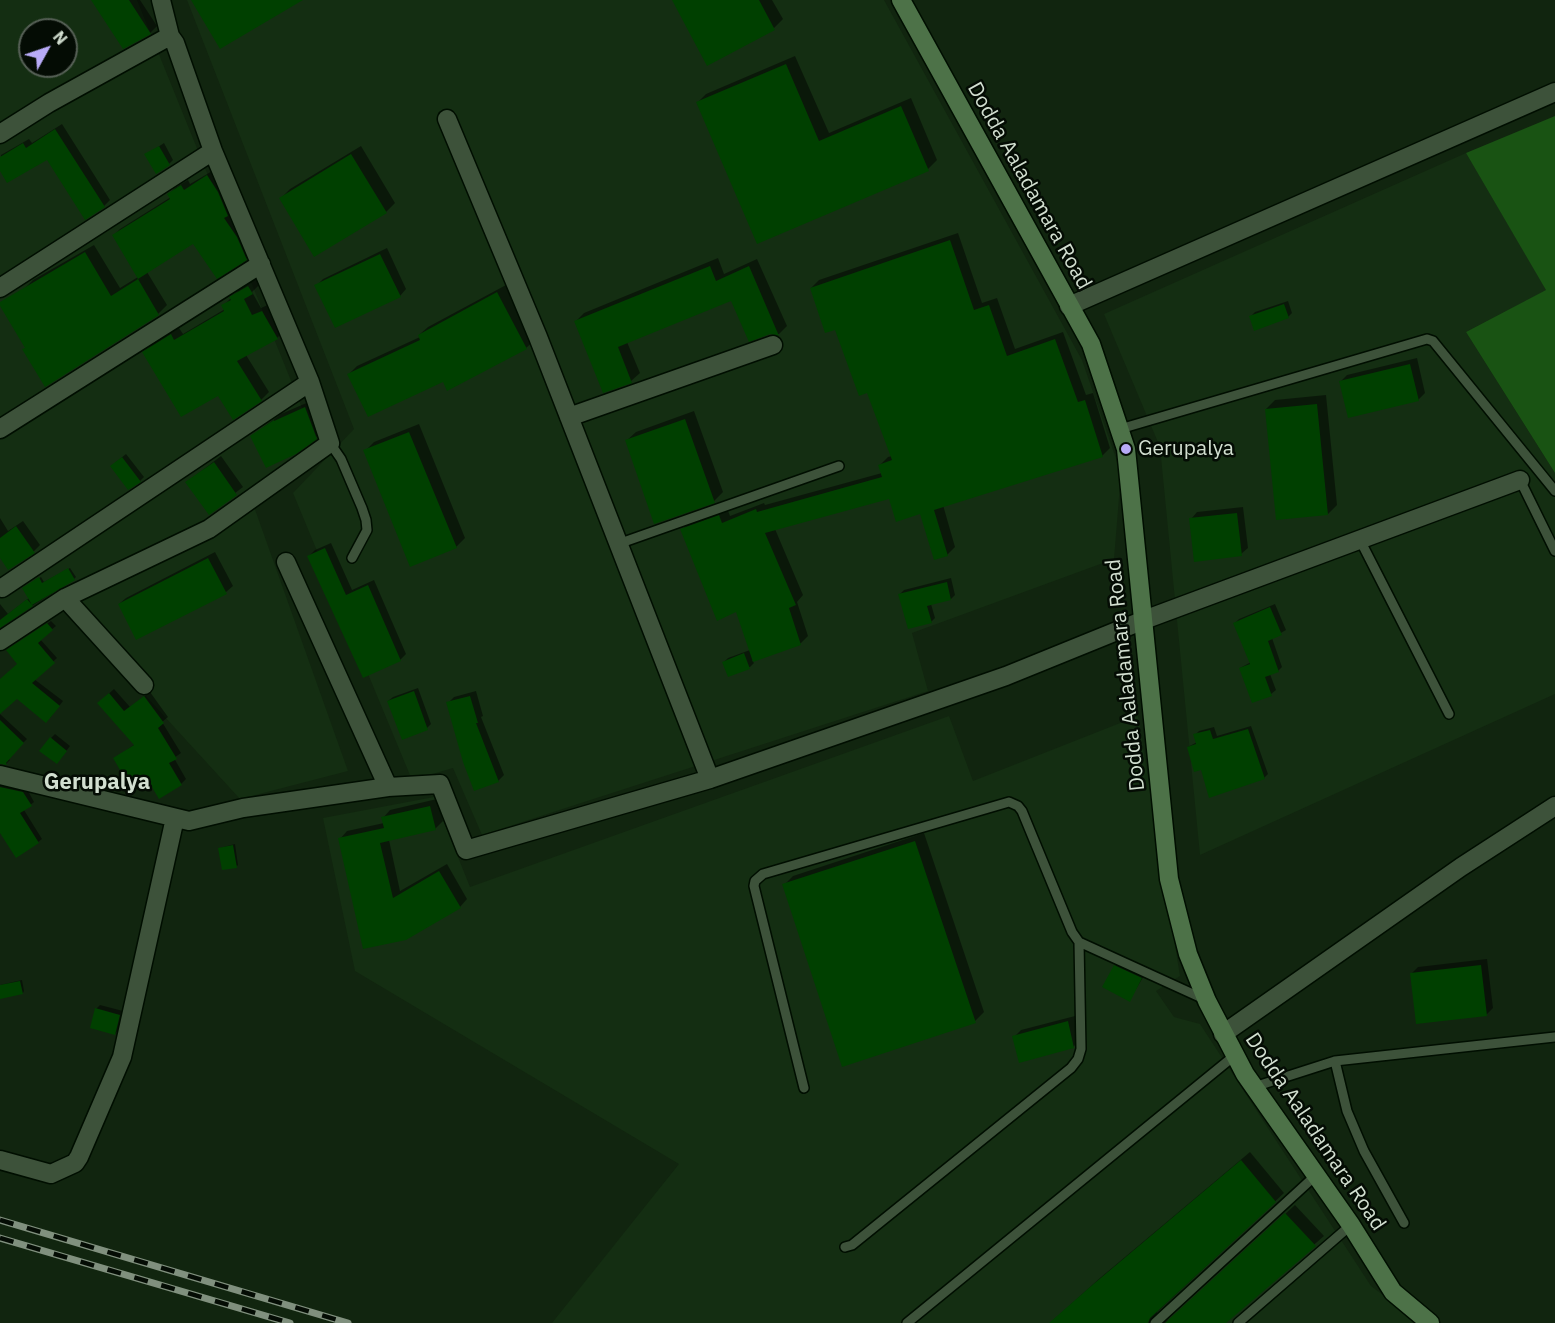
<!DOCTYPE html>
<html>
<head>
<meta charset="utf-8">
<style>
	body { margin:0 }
	#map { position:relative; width:1555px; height:1323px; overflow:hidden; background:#11250f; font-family:"IBM Plex Sans",sans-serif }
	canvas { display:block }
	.north { position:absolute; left:18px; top:18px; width:60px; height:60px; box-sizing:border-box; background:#040c04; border:2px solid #566056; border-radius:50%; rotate:50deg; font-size:16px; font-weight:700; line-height:24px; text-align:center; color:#d2dfd0 }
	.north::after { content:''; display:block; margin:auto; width:21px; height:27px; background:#b8abf7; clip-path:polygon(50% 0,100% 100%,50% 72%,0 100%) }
</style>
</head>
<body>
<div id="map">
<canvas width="1555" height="1323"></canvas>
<div class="north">N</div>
</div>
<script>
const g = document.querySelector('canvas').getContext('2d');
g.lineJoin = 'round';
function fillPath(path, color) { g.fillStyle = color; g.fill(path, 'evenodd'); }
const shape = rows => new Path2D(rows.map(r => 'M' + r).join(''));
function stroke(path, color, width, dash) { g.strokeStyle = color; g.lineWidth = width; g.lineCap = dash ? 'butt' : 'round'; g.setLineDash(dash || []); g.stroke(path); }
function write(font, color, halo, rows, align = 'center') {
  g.font = font + ' "IBM Plex Sans",sans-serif'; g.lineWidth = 5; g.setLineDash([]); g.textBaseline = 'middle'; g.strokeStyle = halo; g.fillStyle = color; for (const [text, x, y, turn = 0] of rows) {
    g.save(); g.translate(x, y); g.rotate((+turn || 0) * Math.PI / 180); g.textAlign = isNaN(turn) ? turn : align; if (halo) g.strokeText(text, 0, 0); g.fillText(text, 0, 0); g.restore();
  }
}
const built = shape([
	[0,0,137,0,315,440,252,501,348,771,240,799,46,587,0,621],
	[30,30,66,30,66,66,30,66],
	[187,0,884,0,1082,360,1121,473,1114,559,912,633,928,691,482,835,453,768,412,780,293,493,354,429],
	[1466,153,1547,290,1466,332,1555,473,1555,694,1200,855,1160,447,1104,314],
	[949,716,973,781,1138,716,1180,976,1156,991,1174,1017,1200,1024,1371,1286,1420,1323,552,1323,679,1164,355,971,323,818,434,797,470,887]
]);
const forest = shape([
	[1555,116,1555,473,1466,332,1546,290,1466,153]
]);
const shadow = shape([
	[93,0,140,0,157,26,150,33],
	[673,0,772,0,783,19,774,28],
	[795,56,829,133,911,98,937,160,928,169,758,242,697,103,706,94],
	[62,124,110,200,104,206,47,158,0,169,1,155,29,139,32,143],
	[164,143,173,160,169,164,146,155],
	[361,146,395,203,386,212,281,198,290,189],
	[214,170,252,252,246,259,194,242,147,272,167,305,158,314,26,347,24,289,33,280,94,245,120,288,138,277,114,235,120,229,171,197,169,194,175,188,188,180,190,184],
	[958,233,982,303,997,298,1015,349,1063,332,1086,395,1093,393,1110,448,1102,456,943,505,955,547,947,555,921,512,890,497,775,529,803,595,797,602,808,636,800,644,752,660,754,663,750,667,729,675,724,662,728,658,750,650,737,610,682,530,690,522,727,508,730,516,764,503,765,505,882,473,880,465,888,457,892,456,868,391,836,328,811,288,819,280],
	[387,248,406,289,400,296,316,286,323,279],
	[718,258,724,274,757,259,787,326,779,334,770,333,731,299,627,342,640,373,631,381,604,391,575,322,584,313],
	[256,279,259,285,252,292,261,308,270,304,285,330,277,338,246,355,269,392,261,400,218,394,144,352,152,345,179,328,183,334,225,309,223,306,239,290],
	[506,285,535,340,526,348,448,389,443,380,349,374,357,366,420,337,419,335,428,327],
	[1288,301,1292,313,1288,317,1250,317,1255,312],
	[1417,358,1425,393,1418,400,1341,381,1347,375],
	[1326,395,1337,505,1328,514,1266,409,1275,400],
	[311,401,323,431,316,437,252,436,281,414],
	[694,411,723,492,714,501,626,441,636,432],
	[419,424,465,538,456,547,365,451,374,442],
	[126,454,144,477,140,481,116,462],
	[221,456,243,487,209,513,187,482],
	[1243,507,1248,548,1241,554,1191,519,1197,512],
	[0,518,8,531,23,521,40,545,34,551,0,556],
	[331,543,352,590,374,580,406,654,400,660,309,556,315,550],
	[215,552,233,586,226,592,119,604,126,598],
	[70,568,76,577,74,579,0,626,0,604,8,614,29,598,26,587,41,577,44,582],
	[951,578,955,595,951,599,931,604,935,618,931,622,900,594,904,590],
	[1275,604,1286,630,1272,638,1282,667,1278,671,1270,674,1276,690,1271,694,1253,701,1240,668,1251,662,1235,623,1239,619],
	[51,621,56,626,40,639,57,658,34,679,63,701,50,718,17,697,0,712,0,680,19,664,12,647],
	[418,688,431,724,427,728,388,701,393,697],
	[114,689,130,707,150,692,168,717,162,722,181,753,174,758,186,779,181,784,146,775,115,758,135,744,104,698],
	[476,691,483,716,481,717,504,775,498,781,448,703,454,697],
	[0,714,27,739,8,758,10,760,6,764,0,763],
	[1251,726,1268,774,1264,778,1188,747,1197,742,1195,735,1199,731,1214,727,1217,736],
	[55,734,70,746,61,758,51,738],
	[0,781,27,789,34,802,24,810,42,839,38,842,0,830],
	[437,799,443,821,435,829,389,840,400,891,447,864,467,899,460,907,405,938,340,839,347,831,384,823,383,818,390,810],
	[924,833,984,1012,975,1021,784,885,793,876],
	[235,844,238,865,237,866,220,848],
	[1487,959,1493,1008,1486,1015,1411,974,1418,967],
	[1119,962,1145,974,1129,1001,1115,966],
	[22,980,24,991,23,993,0,998,0,985],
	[100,1005,123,1011,119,1029,115,1034,96,1009],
	[1075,1016,1080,1040,1073,1047,1014,1037,1021,1030],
	[1250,1152,1284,1193,1157,1312,1158,1318,1163,1321,1170,1320,1295,1205,1324,1236,1224,1323,1050,1323,1100,1278]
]);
const building = shape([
	[91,0,129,0,151,34,123,49],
	[191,0,303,0,220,49],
	[672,0,759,0,775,30,707,66],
	[786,64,819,141,901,106,929,171,757,244,696,102],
	[55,129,105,207,85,220,47,160,7,183,0,171,0,157,23,143,26,148],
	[159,146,170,165,156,174,144,154],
	[351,154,387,213,314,257,279,198],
	[207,175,218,192,228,216,224,218,237,237,247,260,217,279,193,244,138,279,112,235,170,199,167,194,181,185,184,190],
	[950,240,974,310,989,305,1007,356,1055,339,1078,402,1085,400,1103,457,934,510,948,556,934,560,920,514,896,522,889,499,765,533,796,605,789,608,801,645,753,662,736,612,717,621,680,529,719,515,722,523,756,509,757,512,882,477,878,465,892,460,867,393,859,396,835,330,825,333,810,288],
	[85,252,111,296,138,279,159,315,45,387,22,349,25,348,0,306,0,302],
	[380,254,401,297,335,328,314,285],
	[710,266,716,281,749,266,779,336,770,334,749,342,731,301,618,347,632,383,603,393,574,321],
	[248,286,253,294,244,299,252,315,262,311,278,339,237,361,262,401,233,420,218,396,181,417,142,352,171,334,174,340,224,311,221,305,231,300,229,297],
	[497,292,527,349,447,391,443,382,368,417,347,374,420,340,418,335],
	[1284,304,1289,318,1254,331,1249,316],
	[1410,364,1419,401,1348,418,1339,381],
	[1317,404,1328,515,1276,520,1265,409],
	[305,407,317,439,296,454,266,468,250,436,274,420,274,421],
	[685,419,715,503,654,524,625,440],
	[409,432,457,548,410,567,363,450],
	[122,457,141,482,128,490,110,466],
	[214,462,237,495,209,515,185,482],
	[1237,513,1242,556,1194,562,1189,518],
	[16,526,35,553,8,570,0,558,0,538],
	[325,548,346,595,368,585,401,661,363,678,307,556],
	[208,558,227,594,136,640,118,604],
	[68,568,75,580,32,605,22,588,39,577,42,583],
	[947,582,951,600,927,606,932,623,908,629,898,594],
	[27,599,33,606,0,628,0,620],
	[1270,607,1282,635,1268,641,1279,672,1265,677,1272,696,1252,703,1239,668,1250,664,1233,623],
	[47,623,53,630,38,643,55,663,32,683,60,706,46,723,17,699,0,714,0,679,17,664,6,650],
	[744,653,750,669,728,677,722,662],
	[414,691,428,730,402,740,387,701],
	[109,693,124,711,144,696,164,723,158,728,177,759,169,763,182,785,159,799,146,777,130,787,113,758,134,745,97,703],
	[470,696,478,723,476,723,499,782,474,791,463,762,446,702],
	[0,720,24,743,6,763,7,765,0,764],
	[1248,729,1265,779,1209,798,1201,770,1194,772,1187,747,1196,744,1193,734,1210,730,1213,739],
	[50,737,67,751,57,764,39,751],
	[0,787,23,792,32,806,20,813,39,843,16,858,0,833],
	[430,806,436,830,380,843,393,898,439,871,461,908,406,940,363,949,338,838,384,828,381,817],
	[915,841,976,1023,842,1067,782,884],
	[233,845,237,868,222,870,218,848],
	[1114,965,1142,978,1130,1002,1102,987],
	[1481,965,1487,1016,1416,1024,1410,973],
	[20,981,23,994,0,999,0,985],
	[95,1008,120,1015,115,1035,90,1028],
	[1068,1021,1074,1048,1019,1063,1012,1036],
	[1241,1160,1276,1202,1150,1318,1148,1323,1049,1323,1090,1287],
	[1285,1213,1316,1246,1226,1323,1165,1323]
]);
const lane = shape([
	[1120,429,1427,339,1433,341,1555,491],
	[330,443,341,459,362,508,366,520,367,530,352,558],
	[1520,480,1555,551],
	[1360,540,1449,714],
	[618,544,839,466],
	[1335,1061,1347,1111,1364,1151,1404,1223],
	[1254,1087,1335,1061,1555,1037],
	[804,1088,754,886,755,881,763,874,1009,802,1018,806,1022,811,1072,932,1079,942,1204,999],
	[845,1247,852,1245,1071,1068,1078,1059,1081,1049,1079,942],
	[907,1323,1234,1056],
	[1155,1323,1315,1176],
	[1238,1323,1351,1225]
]);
const street = shape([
	[447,119,538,337,710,779],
	[0,134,49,103,170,36],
	[0,288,213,151],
	[1069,306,1555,92],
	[569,417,773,345],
	[0,429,261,264],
	[286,562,388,787],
	[2,588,310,382],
	[65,598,144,685],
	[0,641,65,598,209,529,330,443,310,382,213,151,175,43,170,36,161,0],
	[0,775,189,821,243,808,388,787,440,784,466,850,710,779,1006,676,1144,620,1520,480],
	[1223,1034,1461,867,1555,806],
	[0,1160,51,1174,75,1163,79,1157,122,1057,175,818]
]);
const secondary = shape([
	[901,0,1091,344,1126,449,1169,879,1188,954,1207,1001,1245,1074,1351,1225,1393,1292,1430,1323]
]);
const rail = shape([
	[0,1220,348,1323],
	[0,1238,290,1323]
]);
const markers = [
	[1126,449,6,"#b8abf7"]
];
const streetNames = [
	["Dodda Aaladamara Road",1029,186,61],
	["Dodda Aaladamara Road",1126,675,-96],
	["Dodda Aaladamara Road",1315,1132,56]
];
const poiNames = [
	["Gerupalya",1138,449]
];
const neighbourhoodNames = [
	["Gerupalya",97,783]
];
fillPath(built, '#142e12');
fillPath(forest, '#195313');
fillPath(shadow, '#0007');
fillPath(building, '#004000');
stroke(lane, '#000e00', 12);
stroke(street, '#000e00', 21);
stroke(secondary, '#000e00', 21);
stroke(lane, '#3d523a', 9);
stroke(street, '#3d523a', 18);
stroke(secondary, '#4d7248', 18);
stroke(rail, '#80907e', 7);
stroke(rail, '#040c04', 4.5, [14]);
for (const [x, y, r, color] of markers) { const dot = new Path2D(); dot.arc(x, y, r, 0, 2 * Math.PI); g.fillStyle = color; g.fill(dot); stroke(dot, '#040c04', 2); }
write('21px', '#d2dfd0', '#040c04', streetNames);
write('21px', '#d2dfd0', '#040c04', poiNames, 'left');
write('bold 22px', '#d2dfd0', '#040c04', neighbourhoodNames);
</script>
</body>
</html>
